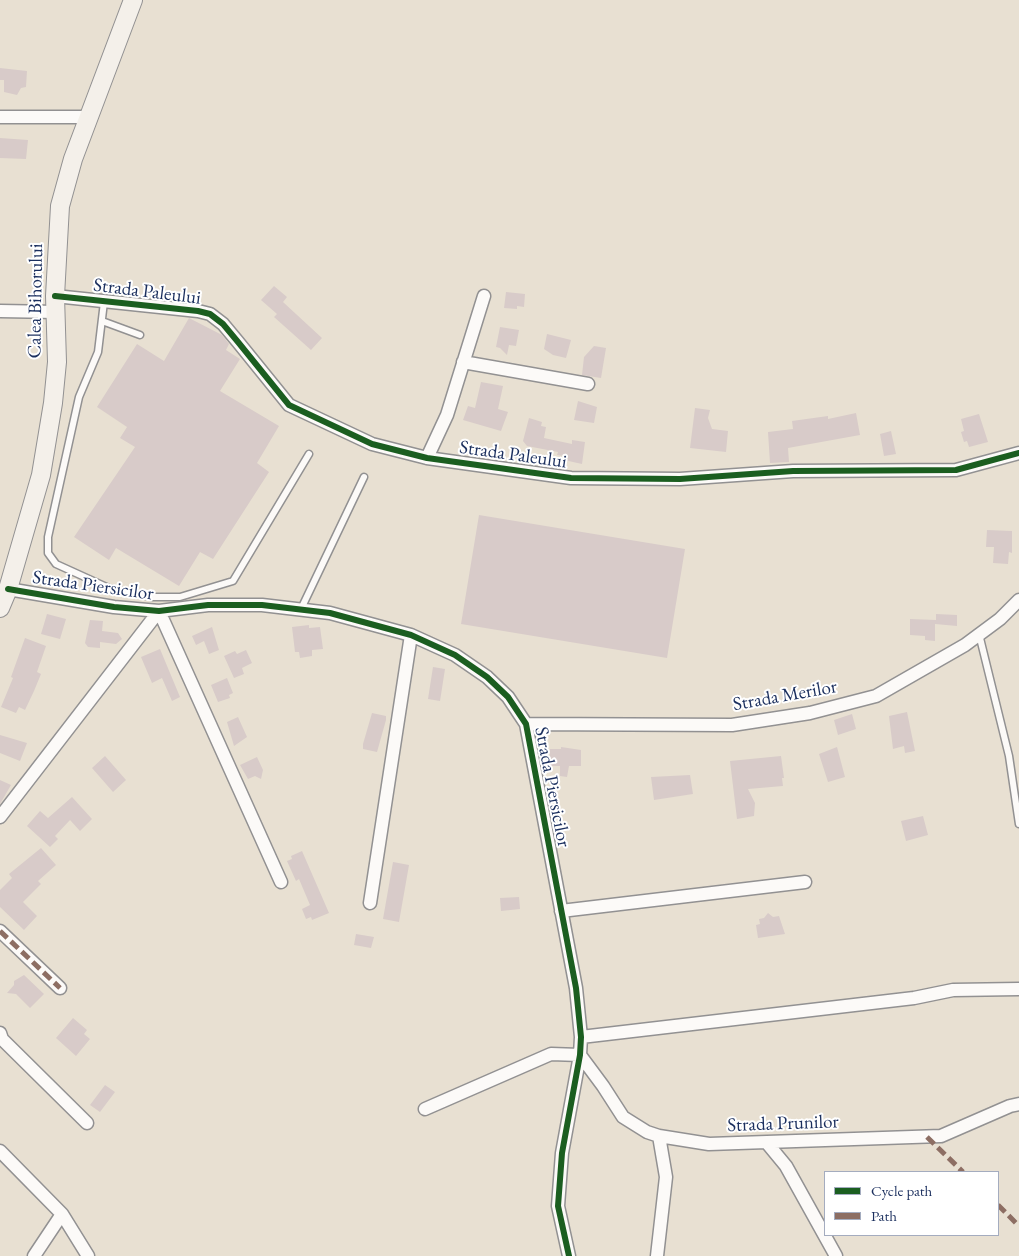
<!DOCTYPE html>
<html>
<head>
<meta charset="utf-8">
<style>
	body { margin:0 }
	#map { position:relative; width:1019px; height:1256px; overflow:hidden; background:#e8e0d2; font-family:"EB Garamond",serif }
	canvas { display:block }
	.legend { position:absolute; left:824px; top:1171px; width:175px; height:65px; box-sizing:border-box; background:#fff; border:1px solid #a4acbf; margin:0; padding:6px 9px; list-style:none; font-size:15px; color:#1b2f5e }
	.legend li { display:flex; align-items:center; gap:10px; height:25px }
	.legend b { width:25px; border:1px solid #a4acbf }
</style>
</head>
<body>
<div id="map">
<canvas width="1019" height="1256"></canvas>
<ul class="legend">
<li><b style="height:6px;background:#1b5e20"></b>Cycle path</li>
<li><b style="height:6px;background:#8d6e63"></b>Path</li>
</ul>
</div>
<script>
const g = document.querySelector('canvas').getContext('2d');
g.lineJoin = 'round';
function fillPath(path, color) { g.fillStyle = color; g.fill(path, 'evenodd'); }
const shape = rows => new Path2D(rows.map(r => 'M' + r).join(''));
function stroke(path, color, width, dash) { g.strokeStyle = color; g.lineWidth = width; g.lineCap = dash ? 'butt' : 'round'; g.setLineDash(dash || []); g.stroke(path); }
function write(font, color, halo, rows, align = 'center') {
  g.font = font + ' "EB Garamond",serif'; g.lineWidth = 4; g.setLineDash([]); g.textBaseline = 'middle'; g.strokeStyle = halo; g.fillStyle = color; for (const [text, x, y, turn = 0] of rows) {
    g.save(); g.translate(x, y); g.rotate((+turn || 0) * Math.PI / 180); g.textAlign = isNaN(turn) ? turn : align; if (halo) g.strokeText(text, 0, 0); g.fillText(text, 0, 0); g.restore();
  }
}
const building = shape([
	[0,68,27,71,26,87,21,88,17,95,4,92,4,80,0,80],
	[0,138,28,140,26,159,0,158],
	[274,286,287,297,283,302,322,338,311,350,274,317,277,314,261,300],
	[506,292,525,294,524,307,517,306,517,309,504,308],
	[189,318,222,335,229,344,226,350,240,359,220,391,279,426,257,463,269,472,213,559,200,552,179,586,116,548,109,560,74,537,135,447,120,438,127,427,97,407,137,344,164,361],
	[500,327,519,330,516,346,509,345,507,355,500,348,496,347],
	[547,334,571,340,566,358,553,355,544,349],
	[594,346,606,348,601,378,582,375,584,357],
	[481,382,503,386,498,409,508,412,501,431,463,420,468,406,475,408],
	[578,401,597,407,594,423,574,420],
	[695,408,710,410,708,418,712,429,728,431,726,452,690,448],
	[856,413,860,435,788,448,789,462,770,463,768,432,793,429,792,421,828,416,828,419],
	[979,414,988,442,969,447,967,441,964,442,961,432,964,431,961,419],
	[529,418,542,422,541,426,546,427,544,438,572,444,572,440,585,442,582,464,564,460,565,456,557,455,558,452,527,446,523,441],
	[891,431,896,454,884,456,880,434],
	[479,515,685,549,667,658,461,624],
	[987,530,1012,531,1012,553,1009,552,1008,564,993,563,994,547,986,547],
	[47,614,66,619,60,639,41,634],
	[936,614,957,615,957,626,935,624,935,641,925,640,925,636,910,635,910,619,936,620],
	[90,620,103,621,102,631,118,633,122,639,116,644,100,642,100,648,88,647,85,643],
	[309,625,309,628,320,627,323,649,312,650,312,656,300,658,299,652,295,652,292,627],
	[212,627,219,650,209,654,204,641,196,645,192,636],
	[25,638,46,646,37,672,41,674,34,691,25,710,19,707,16,713,1,707,13,678,11,677],
	[160,649,180,697,172,701,162,678,152,683,141,657],
	[246,650,252,663,242,668,244,674,234,678,224,656,235,651,237,654],
	[433,667,445,669,440,701,428,699],
	[227,678,233,693,229,695,230,698,218,702,211,685],
	[907,712,915,751,905,753,904,746,893,749,889,716],
	[372,713,386,716,386,720,377,752,363,749,363,744],
	[852,714,856,729,838,735,834,720],
	[238,717,247,737,234,746,227,722],
	[0,735,27,743,20,761,0,753],
	[561,747,581,750,581,766,569,766,567,777,560,776,560,766,550,766,550,749,561,749],
	[837,747,845,777,828,782,819,754],
	[105,756,126,780,113,792,92,768],
	[781,756,784,778,782,778,783,786,748,789,755,803,754,816,737,819,730,761],
	[257,757,263,770,261,779,255,776,248,779,240,765],
	[690,775,693,794,654,800,651,777],
	[0,780,11,785,0,804],
	[72,797,92,819,80,831,70,820,55,836,58,839,50,847,27,826,40,811,48,818],
	[923,816,928,835,906,841,901,821],
	[41,848,56,865,38,881,41,884,23,902,37,916,24,930,0,907,0,890,12,878,9,874],
	[302,851,329,913,312,920,311,917,306,919,302,909,310,905,299,879,296,881,287,861,292,859,291,856],
	[393,862,409,865,399,922,383,919],
	[519,897,520,909,501,911,500,898],
	[768,913,773,917,779,916,785,934,758,938,756,925,760,924,759,919,764,918],
	[356,934,374,937,371,948,354,945],
	[24,975,44,994,30,1008,16,994,7,993,14,985,14,981],
	[73,1018,87,1030,84,1034,90,1039,76,1056,56,1038],
	[105,1085,115,1092,100,1112,90,1105]
]);
const lane = shape([
	[104,302,98,352,79,397,48,537,48,553,56,564,111,589,152,597,180,597,233,581,309,454],
	[102,321,140,335],
	[301,609,364,477],
	[979,634,1009,756,1019,824]
]);
const street = shape([
	[0,117,88,117],
	[55,296,198,311,210,314,223,324,238,342,289,405,372,444,427,458,571,478,680,479,793,471,956,470,1019,453],
	[0,311,56,312],
	[463,362,588,384],
	[427,458,447,415,484,296],
	[8,589,114,607,159,611,208,605,262,605,330,613,411,635,455,655,487,677,508,697,526,724,576,988,581,1037,580,1055,562,1153,558,1206,569,1256],
	[526,724,732,725,810,713,876,696,965,645,1000,619,1019,600],
	[0,817,159,611,281,882],
	[370,903,411,635],
	[561,911,805,882],
	[0,931,60,988],
	[0,1033,2,1039,87,1123],
	[581,1037,914,998,953,990,1019,989],
	[425,1109,551,1054,580,1055,603,1086,623,1117,647,1132,659,1136,709,1144,941,1136,1010,1106,1019,1104],
	[767,1143,786,1166,836,1256],
	[0,1151,62,1214,88,1256],
	[34,1256,62,1214],
	[657,1256,666,1177,659,1136]
]);
const secondary = shape([
	[0,608,8,589,41,475,53,403,57,362,55,296,60,206,73,159,133,0]
]);
const quiet = shape([
	[0,931,60,988],
	[927,1137,963,1172],
	[998,1205,1019,1226]
]);
const cycleway = shape([
	[55,296,198,311,210,314,223,324,238,342,289,405,372,444,427,458,571,478,680,479,793,471,956,470,1019,453],
	[8,589,114,607,159,611,208,605,262,605,330,613,411,635,455,655,487,677,508,697,526,724,576,988,581,1037,580,1055,562,1153,558,1206,569,1256]
]);
const streetNames = [
	["Strada Paleului",147,292,7],
	["Calea Bihorului",36,301,-89],
	["Strada Paleului",513,455,8],
	["Strada Piersicilor",93,586,8],
	["Strada Merilor",785,696,-10],
	["Strada Piersicilor",552,787,79],
	["Strada Prunilor",783,1124,-2]
];
fillPath(building, '#d8cbc9');
stroke(lane, '#929192', 9);
stroke(street, '#929192', 15);
stroke(secondary, '#929192', 20);
stroke(lane, '#fcfaf8', 6);
stroke(street, '#fcfaf8', 12);
stroke(secondary, '#f4f0ea', 18);
stroke(quiet, '#8d6e63', 5, [10, 5]);
stroke(cycleway, '#1b5e20', 6);
write('19px', '#1b2f5e', '#fff', streetNames);
</script>
</body>
</html>
